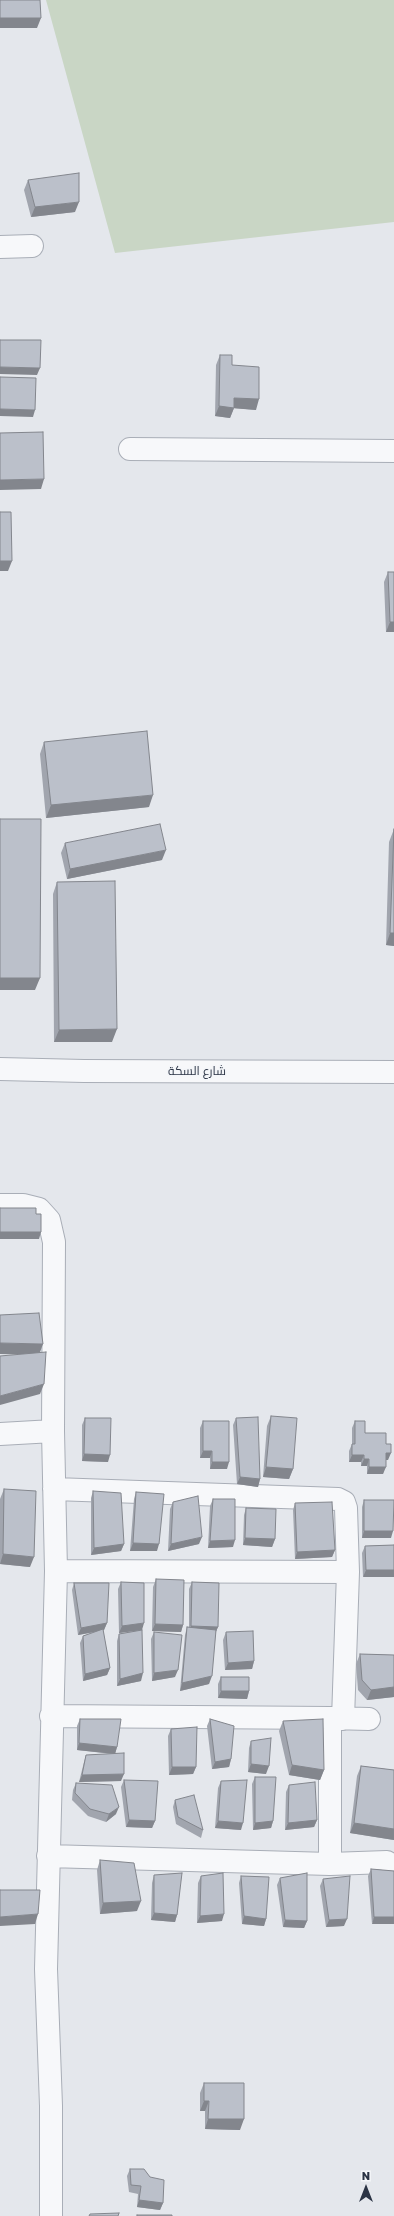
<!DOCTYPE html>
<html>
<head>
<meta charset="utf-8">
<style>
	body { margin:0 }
	#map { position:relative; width:394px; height:2216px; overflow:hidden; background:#e4e7ec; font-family:"Golos Text",sans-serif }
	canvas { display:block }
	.north { position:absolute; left:346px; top:2168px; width:40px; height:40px; -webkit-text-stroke:3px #f4f6f9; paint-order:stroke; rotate:0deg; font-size:11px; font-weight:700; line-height:16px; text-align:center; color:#2b3445 }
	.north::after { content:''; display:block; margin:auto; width:14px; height:18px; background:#2b3445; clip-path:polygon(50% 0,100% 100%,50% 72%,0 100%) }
</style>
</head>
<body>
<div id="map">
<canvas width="394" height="2216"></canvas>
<div class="north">N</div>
</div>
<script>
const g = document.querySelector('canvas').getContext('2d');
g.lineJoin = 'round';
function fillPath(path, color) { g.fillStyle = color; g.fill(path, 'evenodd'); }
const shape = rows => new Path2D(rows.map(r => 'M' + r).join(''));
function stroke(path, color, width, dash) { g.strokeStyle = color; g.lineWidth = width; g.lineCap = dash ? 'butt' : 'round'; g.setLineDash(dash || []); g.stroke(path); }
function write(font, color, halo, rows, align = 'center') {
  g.font = font + ' "Golos Text",Cairo,sans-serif'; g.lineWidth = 3; g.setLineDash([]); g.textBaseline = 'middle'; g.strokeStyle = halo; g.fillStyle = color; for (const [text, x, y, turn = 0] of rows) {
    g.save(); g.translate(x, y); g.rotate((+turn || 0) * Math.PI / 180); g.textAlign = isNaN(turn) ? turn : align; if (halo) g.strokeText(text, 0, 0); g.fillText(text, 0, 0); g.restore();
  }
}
const green = shape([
	[46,0,394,0,394,222,115,253]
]);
const minor = shape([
	[0,247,32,246],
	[130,449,394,451],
	[0,1069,84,1071,394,1072],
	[0,1205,23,1205,39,1209,49,1220,54,1242,53,1431,56,1571,46,1969,51,2106,51,2216],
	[0,1434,53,1431],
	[54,1489,338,1499,344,1502,346,1508,348,1572,343,1719],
	[56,1571,348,1572],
	[51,1716,330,1718,330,1864],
	[330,1718,369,1719],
	[48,1856,330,1864,387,1862]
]);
const wall = shape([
	[28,180,75,212,31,217,24,190],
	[220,355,232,365,256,410,234,408,230,418,215,416,216,365],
	[388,572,394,632,386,632,384,582],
	[44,742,149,807,46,818,40,754],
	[394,829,394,946,386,945,389,842],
	[65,843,162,860,67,879,61,853],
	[57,882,112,1042,54,1042,53,894],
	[271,1416,293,1469,289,1479,263,1477,267,1426],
	[85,1418,108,1462,82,1461,82,1425],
	[236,1418,260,1479,258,1487,237,1484,233,1425],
	[203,1421,227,1469,210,1469,210,1458,200,1458,200,1428],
	[355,1421,365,1433,386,1444,388,1460,386,1460,383,1474,367,1474,367,1466,361,1466,361,1462,349,1462,349,1451,352,1444,352,1428],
	[4,1489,30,1567,0,1564,0,1499],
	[93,1491,124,1544,121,1551,91,1555,91,1498],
	[136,1492,157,1551,130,1551,134,1499],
	[213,1499,233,1547,208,1548,210,1506],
	[364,1500,391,1538,362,1538,362,1507],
	[173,1502,199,1544,168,1551,170,1509],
	[295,1503,335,1550,332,1557,295,1559,293,1510],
	[246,1508,275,1539,272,1547,243,1545,244,1515],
	[394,1545,363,1577,362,1553,365,1546],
	[156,1579,183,1625,181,1632,152,1631,153,1587],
	[121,1582,142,1630,141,1681,117,1686,117,1641,119,1634,134,1631,119,1633,118,1589],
	[192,1582,218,1627,215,1633,209,1684,180,1691,185,1635,187,1627,189,1628,189,1589],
	[74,1583,107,1623,104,1630,103,1630,110,1668,107,1675,83,1681,80,1643,83,1636,96,1632,78,1635,72,1590],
	[154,1632,175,1677,152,1681,151,1639],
	[226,1632,254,1661,252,1669,225,1670,223,1640],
	[360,1654,394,1655,394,1697,367,1700,358,1690,356,1664],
	[221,1677,249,1691,247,1699,218,1698,218,1684],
	[80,1719,117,1747,115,1754,121,1781,79,1782,84,1762,86,1755,112,1754,77,1750,77,1726],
	[210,1719,231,1759,229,1767,212,1769,207,1726],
	[283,1721,324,1770,320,1780,289,1775,279,1731],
	[171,1729,196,1767,193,1774,169,1775,168,1736],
	[251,1741,266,1774,248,1772,249,1748],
	[361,1766,394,1770,394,1840,350,1833,357,1776],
	[255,1777,273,1821,271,1828,253,1830,252,1784],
	[124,1780,155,1821,152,1828,126,1827,121,1787],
	[221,1781,241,1830,215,1828,218,1788],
	[76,1783,116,1814,106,1822,88,1816,72,1800,73,1790],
	[289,1785,317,1820,314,1827,285,1830,286,1792],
	[175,1800,203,1830,201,1838,176,1824,173,1807],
	[100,1860,137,1911,100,1914,97,1870],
	[371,1869,394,1871,372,1924,368,1876],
	[154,1875,177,1915,175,1922,151,1920,152,1883],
	[201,1876,222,1921,197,1923,198,1883],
	[241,1876,266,1919,264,1926,242,1924,239,1883],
	[280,1878,307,1921,304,1928,283,1927,277,1885],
	[323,1879,344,1926,326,1927,320,1886],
	[204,2083,240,2130,205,2129,205,2111,200,2111,200,2093],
	[130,2169,163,2203,160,2210,137,2207,138,2194,129,2192,127,2176]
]);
const shadedWall = shape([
	[0,18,41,18,37,28,0,28],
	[79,202,75,212,31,217,35,207],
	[0,367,40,368,37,375,0,374],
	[234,398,259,399,256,410,231,408,234,408,230,418,215,416,219,406],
	[0,409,35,410,33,417,0,416],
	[44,479,41,489,0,490,0,480],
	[0,561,12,561,8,571,0,571],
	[390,622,394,622,394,632,386,632],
	[153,795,149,807,46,818,51,805],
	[166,850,162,860,67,879,70,869],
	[390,933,394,933,394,946,386,945],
	[0,978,40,978,35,990,0,990],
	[117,1029,112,1042,54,1042,59,1030],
	[0,1232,41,1232,39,1239,0,1239],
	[0,1343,43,1344,39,1355,0,1354],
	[44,1384,40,1394,0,1405,0,1396],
	[203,1451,212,1451,210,1458,200,1458],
	[386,1453,391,1453,388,1460,383,1460],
	[84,1454,110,1455,108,1462,82,1461],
	[352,1455,364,1455,361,1462,349,1462],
	[364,1459,369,1459,367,1466,361,1466],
	[212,1462,229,1462,227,1469,210,1469],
	[266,1467,293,1469,289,1479,263,1477],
	[369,1467,386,1467,383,1474,367,1474],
	[240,1477,260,1479,258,1487,237,1484],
	[364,1531,393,1531,391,1538,362,1538],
	[202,1537,199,1544,168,1551,171,1544],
	[245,1538,275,1539,272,1547,243,1545],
	[235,1540,233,1547,208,1548,210,1541],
	[133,1543,159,1544,157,1551,130,1551],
	[124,1544,121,1551,91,1555,94,1548],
	[335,1550,332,1557,295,1559,297,1552],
	[3,1554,34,1557,30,1567,0,1564],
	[366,1570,394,1570,394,1577,363,1577],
	[107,1623,104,1630,78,1635,81,1628],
	[144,1623,142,1630,119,1633,122,1626],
	[155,1624,183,1625,181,1632,152,1631],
	[191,1626,218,1627,215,1634,189,1633],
	[254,1661,252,1669,225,1670,228,1663],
	[110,1668,107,1675,83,1681,85,1674],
	[178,1670,175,1677,152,1681,154,1673],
	[143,1673,141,1681,117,1686,120,1679],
	[212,1676,209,1684,180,1691,182,1683],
	[394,1687,394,1697,367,1700,371,1690],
	[221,1691,249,1691,247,1699,218,1698],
	[79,1743,117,1747,115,1754,77,1750],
	[231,1759,229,1767,212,1769,215,1762],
	[251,1764,269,1766,266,1774,248,1772],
	[292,1765,324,1770,320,1780,289,1775],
	[172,1767,196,1767,193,1774,169,1775],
	[124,1774,121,1781,79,1782,82,1775],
	[119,1807,116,1814,106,1822,109,1814],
	[129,1820,155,1821,152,1828,126,1827],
	[317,1820,314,1827,285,1830,288,1823],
	[218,1821,243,1823,241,1830,215,1828],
	[273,1821,271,1828,253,1830,255,1823],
	[354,1823,394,1829,394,1840,350,1833],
	[141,1901,137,1911,100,1914,103,1903],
	[154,1913,177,1915,175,1922,151,1920],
	[38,1914,35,1924,0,1926,0,1917],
	[224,1914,222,1921,197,1923,200,1916],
	[244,1916,266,1919,264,1926,242,1924],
	[374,1917,394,1917,394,1924,372,1924],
	[347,1919,344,1926,326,1927,329,1920],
	[285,1920,307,1921,304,1928,283,1927],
	[204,2101,209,2101,205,2111,200,2111],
	[208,2119,244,2119,240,2130,205,2129],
	[139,2200,163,2203,160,2210,137,2207]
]);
const building = shape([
	[0,0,40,0,41,18,0,18,0,0],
	[79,173,79,202,35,207,28,180,79,173],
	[0,340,41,340,40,368,0,367,0,340],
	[220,355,232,355,232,365,259,367,259,399,234,398,234,408,219,406,220,355],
	[0,377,36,378,35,410,0,409,0,377],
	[43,432,44,479,0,480,0,433,43,432],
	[0,512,11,512,12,561,0,561,0,512],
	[388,572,394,572,394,622,390,622,388,572],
	[147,731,153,795,51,805,44,742,147,731],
	[0,819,41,819,40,978,0,978,0,819],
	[160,824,166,850,70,869,65,843,160,824],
	[394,829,394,933,390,933,394,829],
	[115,881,117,1029,59,1030,57,882,115,881],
	[0,1208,36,1208,36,1214,41,1214,41,1232,0,1232,0,1208],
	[39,1313,43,1344,0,1343,0,1315,39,1313],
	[46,1352,44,1384,0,1396,0,1356,46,1352],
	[271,1416,297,1418,293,1469,266,1467,271,1416],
	[258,1417,260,1479,240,1477,236,1418,258,1417],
	[85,1418,111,1418,110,1455,84,1454,85,1418],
	[203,1421,229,1421,229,1462,212,1462,212,1451,203,1451,203,1421],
	[355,1421,365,1421,365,1433,386,1433,386,1444,391,1444,391,1453,386,1453,386,1467,369,1467,369,1459,364,1459,364,1455,352,1455,352,1444,355,1444,355,1421],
	[4,1489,36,1491,34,1557,3,1554,4,1489],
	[93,1491,121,1493,124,1544,94,1548,93,1491],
	[136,1492,164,1494,159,1544,133,1543,136,1492],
	[198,1496,202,1537,171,1544,173,1502,198,1496],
	[213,1499,235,1499,235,1540,210,1541,213,1499],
	[364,1500,394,1500,393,1531,364,1531,364,1500],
	[332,1502,335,1550,297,1552,295,1503,332,1502],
	[246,1508,276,1509,275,1539,245,1538,246,1508],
	[394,1545,394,1570,366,1570,365,1546,394,1545],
	[156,1579,184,1580,183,1625,155,1624,156,1579],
	[121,1582,144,1583,144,1623,122,1626,121,1582],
	[192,1582,219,1583,218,1627,191,1626,192,1582],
	[74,1583,109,1583,107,1623,81,1628,74,1583],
	[187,1627,216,1630,212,1676,182,1683,187,1627],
	[103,1629,110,1668,85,1674,83,1636,103,1629],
	[142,1630,143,1673,120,1679,119,1634,142,1630],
	[253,1631,254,1661,228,1663,226,1632,253,1631],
	[154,1632,182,1635,178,1670,154,1673,154,1632],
	[360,1654,394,1655,394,1687,371,1690,362,1680,360,1654],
	[221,1677,249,1677,249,1691,221,1691,221,1677],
	[80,1719,121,1719,117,1747,79,1743,80,1719],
	[210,1719,234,1726,231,1759,215,1762,210,1719],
	[323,1719,324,1770,292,1765,283,1721,323,1719],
	[197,1727,196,1767,172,1767,171,1729,197,1727],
	[271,1738,269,1766,251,1764,251,1741,271,1738],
	[124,1753,124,1774,82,1775,86,1755,124,1753],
	[361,1766,394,1770,394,1829,354,1823,361,1766],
	[255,1777,276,1777,273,1821,255,1823,255,1777],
	[124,1780,158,1781,155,1821,129,1820,124,1780],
	[247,1780,243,1823,218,1821,221,1781,247,1780],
	[315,1782,317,1820,288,1823,289,1785,315,1782],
	[76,1783,112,1785,119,1807,109,1814,90,1809,75,1793,76,1783],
	[194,1795,203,1830,178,1817,175,1800,194,1795],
	[100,1860,134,1863,141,1901,103,1903,100,1860],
	[371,1869,394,1871,394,1917,374,1917,371,1869],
	[182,1873,177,1915,154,1913,154,1875,182,1873],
	[223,1873,224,1914,200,1916,201,1876,223,1873],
	[307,1873,307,1921,285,1920,280,1878,307,1873],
	[241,1876,269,1877,266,1919,244,1916,241,1876],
	[350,1876,347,1919,329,1920,323,1879,350,1876],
	[0,1890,40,1890,38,1914,0,1917,0,1890],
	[204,2083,244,2083,244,2119,208,2119,209,2101,204,2101,204,2083],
	[130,2169,144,2169,150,2177,164,2180,163,2203,139,2200,141,2186,131,2185,130,2169],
	[119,2213,118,2216,89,2216,90,2214,119,2213],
	[137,2215,172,2215,172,2216,137,2216,137,2215]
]);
const streetNames = [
	["شارع السكة",197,1071]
];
fillPath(green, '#c9d6c5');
stroke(minor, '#a9aeb7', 24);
stroke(minor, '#f7f8fa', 22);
fillPath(wall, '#a1a5ae');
fillPath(shadedWall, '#83868d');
fillPath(building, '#bbc0ca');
stroke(building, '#83868d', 1);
write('12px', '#2b3445', '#f4f6f9', streetNames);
</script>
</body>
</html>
